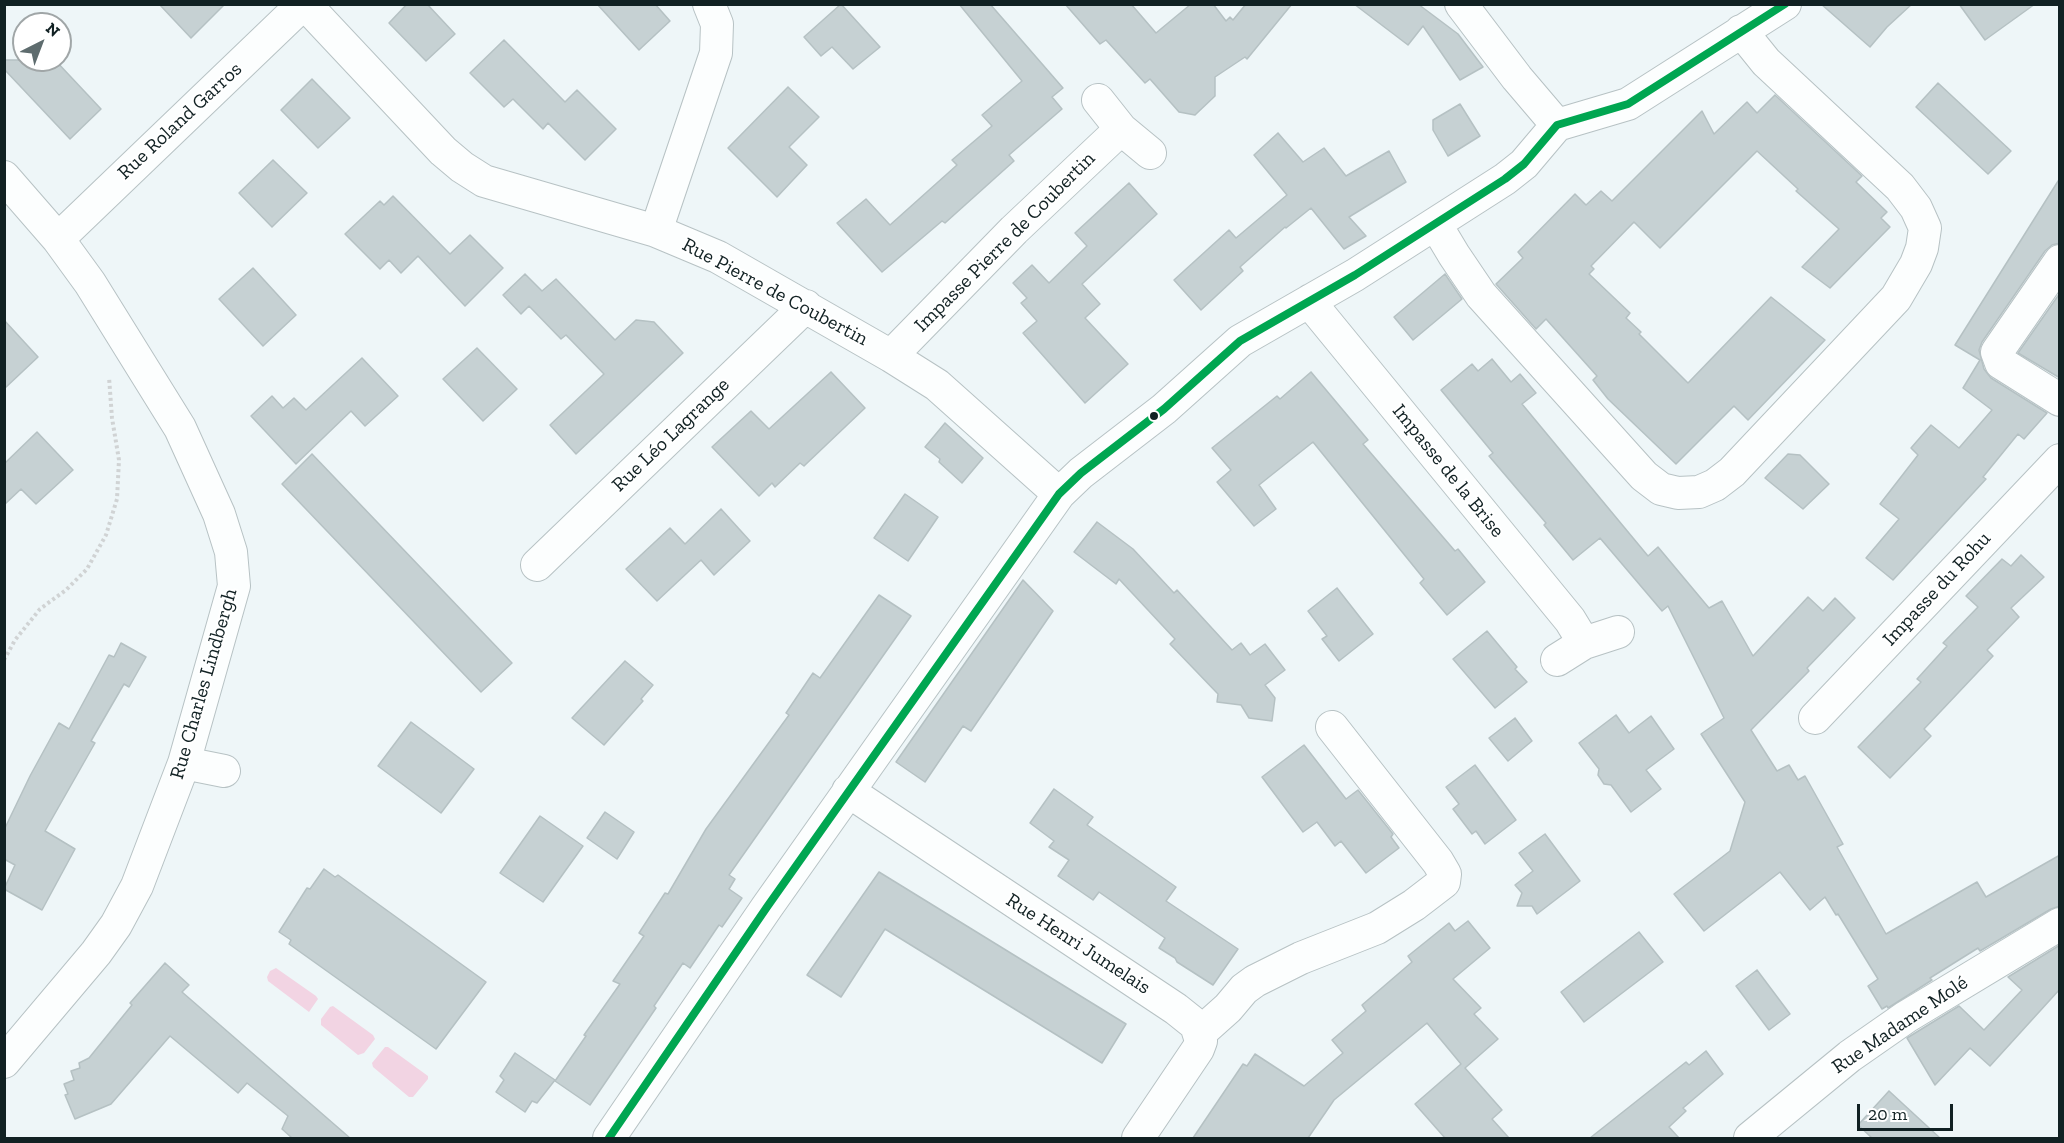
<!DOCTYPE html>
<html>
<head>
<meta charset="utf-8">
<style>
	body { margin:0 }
	#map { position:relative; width:2064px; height:1143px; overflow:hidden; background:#eef6f8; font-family:"Zilla Slab",serif }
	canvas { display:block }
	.frame { position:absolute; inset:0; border:6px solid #112123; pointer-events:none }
	.north { position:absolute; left:12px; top:12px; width:60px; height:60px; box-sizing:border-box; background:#fff; border:2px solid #a0a6a7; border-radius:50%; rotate:42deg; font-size:16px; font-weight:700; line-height:24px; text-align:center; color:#112123 }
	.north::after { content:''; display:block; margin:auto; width:21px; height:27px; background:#5e6c6e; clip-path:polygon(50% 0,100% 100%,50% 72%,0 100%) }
	.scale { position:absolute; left:1857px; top:1104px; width:96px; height:27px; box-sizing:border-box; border:3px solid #112123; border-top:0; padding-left:8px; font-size:18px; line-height:21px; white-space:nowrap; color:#112123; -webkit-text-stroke:4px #fff; paint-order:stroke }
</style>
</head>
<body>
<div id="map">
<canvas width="2064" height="1143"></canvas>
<div class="frame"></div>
<div class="north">N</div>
<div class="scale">20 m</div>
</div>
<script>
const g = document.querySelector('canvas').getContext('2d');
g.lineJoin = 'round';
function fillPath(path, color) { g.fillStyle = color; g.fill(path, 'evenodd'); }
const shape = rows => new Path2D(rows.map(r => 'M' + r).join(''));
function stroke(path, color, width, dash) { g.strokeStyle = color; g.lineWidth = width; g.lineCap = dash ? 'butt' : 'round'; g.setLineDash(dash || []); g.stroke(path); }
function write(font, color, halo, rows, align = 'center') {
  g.font = font + ' "Zilla Slab",serif'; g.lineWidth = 4.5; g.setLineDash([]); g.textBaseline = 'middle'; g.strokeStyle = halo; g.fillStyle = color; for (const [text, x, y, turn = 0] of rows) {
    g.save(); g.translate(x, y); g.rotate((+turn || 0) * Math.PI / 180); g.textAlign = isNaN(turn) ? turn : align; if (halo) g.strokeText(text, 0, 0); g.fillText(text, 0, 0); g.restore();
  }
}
const green = shape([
	[276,968,316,996,318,999,309,1012,268,981,267,977,270,971],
	[333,1006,373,1035,375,1039,364,1053,358,1055,321,1025,321,1019,330,1007],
	[385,1047,388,1047,428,1076,428,1079,413,1097,409,1097,373,1067,372,1063]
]);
const building = shape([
	[159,4,225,4,191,38,159,4],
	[407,4,427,4,455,34,426,61,389,23,407,4],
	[597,4,655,4,670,21,639,50,597,4],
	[841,4,880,47,853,69,832,47,821,56,804,37,841,4],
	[959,4,990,4,1063,88,1052,97,1062,109,1009,155,1014,161,945,223,942,221,882,272,837,223,866,199,890,225,957,165,952,160,992,126,982,115,1022,81,959,4],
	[1065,4,1131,4,1156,33,1191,4,1213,4,1226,21,1230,17,1233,20,1246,4,1292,4,1247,59,1245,57,1215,77,1215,96,1195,115,1179,112,1150,79,1145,83,1106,40,1100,44,1065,4],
	[1354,4,1418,4,1458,34,1483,67,1460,80,1423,26,1408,45,1354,4],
	[1821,4,1912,4,1887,27,1870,47,1821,4],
	[1959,4,2035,4,1985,40,1959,4],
	[504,40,565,102,577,90,616,129,585,160,548,123,543,129,513,99,504,107,470,73,504,40],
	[4,60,55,60,101,109,70,139,4,69,4,60],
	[312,79,350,118,318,148,281,110,312,79],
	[1938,83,2011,151,1988,174,1916,107,1938,83],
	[788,87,819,117,789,147,807,165,777,197,728,148,788,87],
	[1775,95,1862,176,1856,182,1887,212,1881,218,1890,227,1830,288,1802,267,1839,229,1796,191,1798,189,1757,151,1660,248,1634,222,1591,266,1594,269,1589,274,1630,313,1626,318,1641,332,1639,334,1688,383,1771,297,1825,340,1748,420,1734,406,1676,464,1608,399,1593,380,1597,376,1546,319,1536,329,1496,284,1523,258,1518,252,1575,194,1586,205,1601,191,1612,201,1702,111,1714,134,1747,102,1757,113,1775,95],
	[1460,104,1480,136,1448,156,1433,130,1433,120,1460,104],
	[1278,133,1303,162,1324,148,1346,176,1389,151,1406,182,1349,217,1366,236,1344,249,1311,208,1286,228,1285,227,1240,267,1243,271,1201,310,1174,280,1229,230,1236,238,1287,195,1254,155,1278,133],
	[273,160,307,193,272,227,239,193,273,160],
	[2060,178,2060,243,2052,245,2045,251,1982,342,1979,350,1984,369,1991,378,2047,413,2024,439,2018,434,1983,477,1986,479,1893,580,1866,558,1899,519,1880,504,1918,455,1911,448,1931,425,1959,448,1992,410,1963,388,1980,360,1955,345,2060,178],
	[1129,183,1157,214,1082,284,1100,304,1085,318,1128,364,1085,403,1023,333,1037,321,1021,303,1027,298,1013,283,1032,265,1049,283,1087,246,1075,233,1129,183],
	[393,196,450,254,470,235,503,268,465,306,418,256,401,273,389,260,380,269,345,234,380,201,384,205,393,196],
	[253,268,296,315,263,346,219,299,253,268],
	[525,274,542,291,556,279,615,340,636,320,654,322,683,353,576,454,550,425,604,374,566,335,561,339,529,306,521,314,503,295,525,274],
	[1445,274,1462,299,1413,340,1394,317,1445,274],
	[2060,293,2060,378,2018,353,2060,293],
	[4,320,38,357,4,389,4,320],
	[477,348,517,389,483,421,443,379,477,348],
	[362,358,398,396,365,426,351,411,296,464,251,416,272,396,283,408,294,398,306,410,362,358],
	[1492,359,1511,382,1520,374,1536,393,1522,404,1648,556,1658,547,1709,608,1722,601,1753,656,1808,597,1823,611,1835,598,1855,618,1807,668,1809,671,1751,730,1777,771,1789,765,1798,780,1805,776,1843,844,1837,847,1886,934,1977,882,1986,897,2060,855,2060,906,2051,909,1980,951,1978,948,1930,978,1932,980,1888,1008,1887,1006,1882,1009,1868,986,1878,979,1838,914,1836,915,1825,897,1810,910,1780,872,1704,931,1674,894,1730,851,1745,802,1701,734,1724,718,1668,606,1662,611,1600,538,1573,560,1544,525,1546,523,1489,456,1493,453,1441,390,1472,364,1478,371,1492,359],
	[831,372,865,408,804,466,800,463,775,487,772,483,759,496,712,447,751,411,769,429,831,372],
	[1311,372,1368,440,1363,444,1455,551,1458,549,1485,582,1447,615,1420,583,1424,579,1313,442,1259,485,1276,509,1254,526,1217,482,1231,470,1212,448,1277,396,1280,399,1311,372],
	[945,423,983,458,962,483,939,462,940,459,925,447,945,423],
	[37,432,73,470,36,504,21,489,4,505,4,464,37,432],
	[312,454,512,663,481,692,282,484,312,454],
	[1788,454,1800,455,1829,484,1803,509,1765,478,1788,454],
	[905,494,938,517,908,561,874,538,905,494],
	[721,509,750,541,714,575,701,560,657,601,626,569,670,528,685,544,721,509],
	[1097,522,1133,549,1174,593,1177,590,1232,650,1241,643,1250,655,1265,644,1285,670,1265,685,1275,698,1272,721,1249,718,1241,705,1217,702,1218,694,1170,644,1175,639,1119,579,1116,584,1074,552,1097,522],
	[2021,555,2044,577,2011,608,2019,617,1987,650,1993,656,1924,729,1931,736,1890,778,1858,747,1921,682,1917,679,1947,646,1943,643,1978,607,1966,596,2002,559,2011,566,2021,555],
	[1023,580,1053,611,971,731,963,726,925,782,896,762,1023,580],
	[1337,588,1373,634,1339,661,1322,639,1327,636,1308,611,1337,588],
	[879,595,911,616,729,875,735,879,729,889,742,898,722,927,719,925,690,968,683,963,654,1006,656,1008,590,1105,555,1081,586,1036,584,1035,620,984,613,981,644,936,639,933,665,893,668,894,706,829,789,715,786,713,813,673,820,678,879,595],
	[1487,631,1517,667,1515,669,1527,682,1495,708,1453,659,1487,631],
	[121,643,146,657,129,687,124,684,91,741,95,743,45,831,75,849,42,910,4,889,15,865,4,859,4,830,30,776,59,723,69,729,109,655,114,657,121,643],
	[625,661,653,685,641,699,643,701,604,745,572,718,625,661],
	[1616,715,1629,733,1651,716,1674,749,1646,770,1661,789,1631,812,1611,785,1604,784,1598,775,1599,769,1579,743,1616,715],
	[1515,718,1532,741,1508,761,1489,738,1515,718],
	[411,722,474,769,441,813,378,766,411,722],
	[1304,745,1346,799,1358,790,1393,834,1391,837,1399,848,1366,873,1341,841,1335,846,1317,822,1303,832,1262,777,1304,745],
	[1475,765,1516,820,1485,844,1476,831,1472,834,1453,809,1459,804,1446,787,1475,765],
	[1054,789,1093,817,1087,825,1176,887,1166,901,1238,949,1213,985,1177,962,1175,958,1159,948,1165,938,1099,892,1093,900,1058,876,1069,860,1049,847,1054,841,1030,823,1054,789],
	[605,812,634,832,617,859,587,838,605,812],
	[540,816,583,846,543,902,500,873,540,816],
	[1545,834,1580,881,1537,914,1532,906,1517,906,1522,893,1515,885,1533,871,1519,853,1545,834],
	[324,869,335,877,338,875,486,982,436,1049,289,944,291,940,279,932,307,888,310,889,324,869],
	[879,872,1126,1024,1102,1063,885,929,841,997,807,975,879,872],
	[1468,921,1490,948,1453,979,1481,1008,1474,1014,1498,1039,1465,1068,1502,1110,1492,1119,1509,1138,1445,1138,1415,1104,1461,1064,1427,1023,1334,1100,1308,1138,1193,1138,1243,1064,1247,1066,1255,1054,1304,1086,1343,1053,1332,1040,1366,1011,1362,1005,1412,962,1408,956,1449,923,1455,931,1468,921],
	[1639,932,1663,962,1584,1022,1561,992,1639,932],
	[2060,945,2060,989,1990,1066,1970,1048,1935,1085,1907,1038,1959,1006,1984,1030,2022,990,2008,977,2060,945],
	[165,963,189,985,182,992,350,1138,292,1138,282,1129,288,1116,247,1083,238,1093,170,1036,111,1104,75,1119,65,1095,68,1094,64,1084,74,1080,71,1071,80,1068,79,1063,89,1058,132,1005,130,1003,165,963],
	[1757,970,1790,1014,1769,1030,1736,986,1757,970],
	[1706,1051,1723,1074,1683,1108,1686,1111,1669,1127,1679,1138,1590,1138,1686,1062,1689,1065,1706,1051],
	[515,1053,555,1080,537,1103,532,1101,525,1112,496,1092,504,1080,500,1076,515,1053],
	[1889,1091,1902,1103,1940,1138,1872,1138,1858,1125,1889,1091]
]);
const path = shape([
	[4,660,15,640,40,609,66,590,87,569,106,535,117,499,119,460,112,418,109,377]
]);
const minor = shape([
	[305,4,443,151,462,167,484,181,656,231,718,257,891,356,937,385,1059,494],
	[1461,4,1517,78,1557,125],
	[1098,100,1121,129,1150,153],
	[4,177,58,239,90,283,180,428,219,514,231,552,234,586,184,763,137,886,116,925,96,953,4,1062],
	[1436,225,1454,255,1481,295,1644,476,1661,489,1678,493,1699,492,1715,485,1732,472,1896,298,1916,264,1922,248,1925,228,1916,208,1900,187,1766,62,1741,31],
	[656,231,716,53,717,24,709,4],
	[58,239,303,4],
	[2060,261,1997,352,2001,363,2060,400],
	[1311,300,1317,311,1570,620,1584,643],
	[891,356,1014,230,1121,129],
	[537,565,806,306],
	[1557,660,1584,643,1618,632],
	[1815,718,2060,460],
	[184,763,224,771],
	[848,791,1176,1009,1196,1025,1201,1041,1198,1049,1138,1138],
	[1200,1033,1228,1008,1244,989,1255,981,1301,958,1377,928,1414,905,1444,882,1445,874,1438,862,1332,727],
	[609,1138,767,907,1059,494,1081,473,1164,409,1240,341,1355,275,1505,179,1524,164,1557,125,1628,104,1785,4],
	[1750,1138,1850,1056,1906,1017,2060,924]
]);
const bus1 = shape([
	[609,1138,767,907,1059,494,1081,473,1164,409,1240,341,1355,275,1505,179,1524,164,1557,125,1628,104,1785,4]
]);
const markers = [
	[1154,416,5,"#112123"]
];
const streetNames = [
	["Rue Roland Garros",180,121,-43],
	["Impasse Pierre de Coubertin",1005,242,-45],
	["Rue Pierre de Coubertin",775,292,28],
	["Rue Léo Lagrange",671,435,-44],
	["Impasse de la Brise",1448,471,51],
	["Impasse du Rohu",1937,589,-47],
	["Rue Charles Lindbergh",204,684,-74],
	["Rue Henri Jumelais",1078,944,33],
	["Rue Madame Molé",1900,1025,-34]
];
fillPath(green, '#f2d4e3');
fillPath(building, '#c6d1d3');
stroke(building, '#b5c1c3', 1.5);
stroke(minor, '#b7c2c4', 34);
stroke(path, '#d0d3d4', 4, [3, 3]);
stroke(minor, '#fcfefe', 32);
stroke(bus1, '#00a651', 8);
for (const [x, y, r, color] of markers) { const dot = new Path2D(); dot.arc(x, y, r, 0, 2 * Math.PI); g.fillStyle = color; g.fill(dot); stroke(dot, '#fff', 2); }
write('20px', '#112123', '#fff', streetNames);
</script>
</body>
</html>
